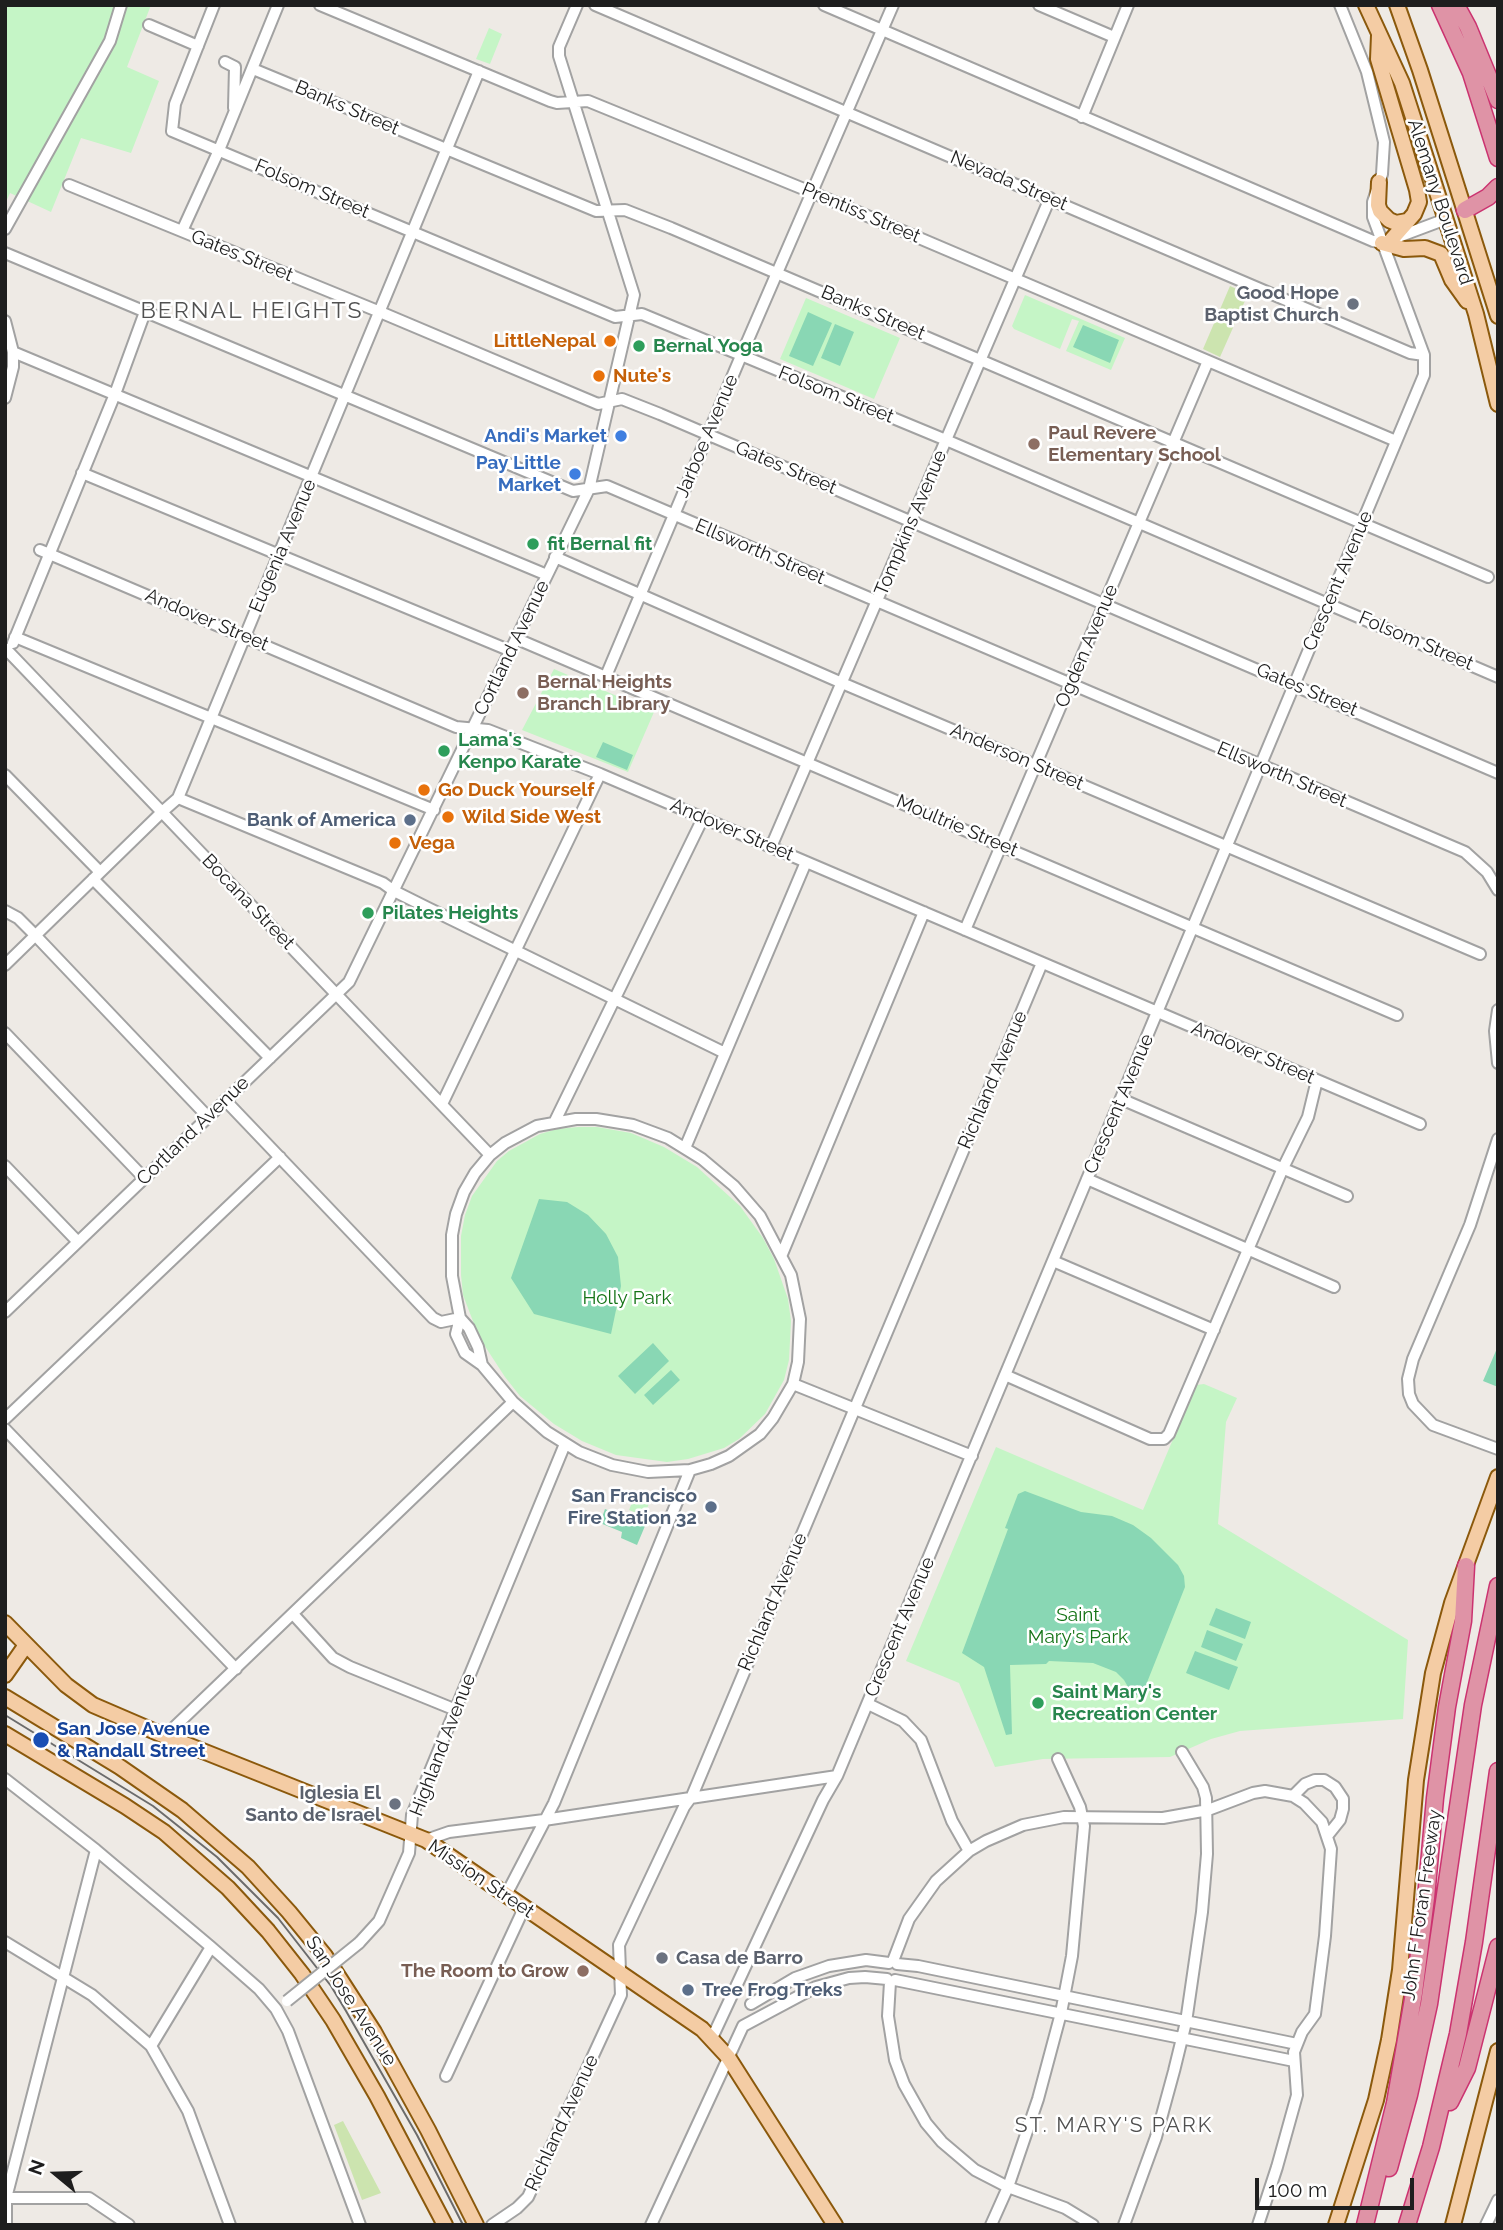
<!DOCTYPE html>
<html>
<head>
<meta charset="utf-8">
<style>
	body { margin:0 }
	#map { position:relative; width:1503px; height:2230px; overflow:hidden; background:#eeeae5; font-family:Raleway,sans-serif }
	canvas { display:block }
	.frame { position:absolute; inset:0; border:7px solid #1e1e1e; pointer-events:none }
	.north { position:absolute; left:21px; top:2139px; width:70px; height:70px; -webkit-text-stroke:5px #fff; paint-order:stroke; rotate:289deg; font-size:19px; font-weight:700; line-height:28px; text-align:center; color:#1e1e1e }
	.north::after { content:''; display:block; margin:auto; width:24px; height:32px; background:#1e1e1e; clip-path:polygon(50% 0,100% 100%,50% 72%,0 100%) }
	.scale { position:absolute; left:1255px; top:2178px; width:159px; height:32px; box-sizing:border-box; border:4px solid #1e1e1e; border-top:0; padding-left:9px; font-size:21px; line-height:24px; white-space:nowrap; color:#1e1e1e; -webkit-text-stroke:5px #fff; paint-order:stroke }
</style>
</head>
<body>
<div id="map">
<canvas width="1503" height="2230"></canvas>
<div class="frame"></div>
<div class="north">N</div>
<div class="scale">100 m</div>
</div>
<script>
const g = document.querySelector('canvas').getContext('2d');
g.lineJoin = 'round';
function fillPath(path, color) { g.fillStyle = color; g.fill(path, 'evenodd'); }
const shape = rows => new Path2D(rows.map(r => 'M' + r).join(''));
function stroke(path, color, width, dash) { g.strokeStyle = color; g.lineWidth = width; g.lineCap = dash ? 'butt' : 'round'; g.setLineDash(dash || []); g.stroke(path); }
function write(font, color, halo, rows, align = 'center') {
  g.font = font + ' Raleway,sans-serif'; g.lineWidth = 5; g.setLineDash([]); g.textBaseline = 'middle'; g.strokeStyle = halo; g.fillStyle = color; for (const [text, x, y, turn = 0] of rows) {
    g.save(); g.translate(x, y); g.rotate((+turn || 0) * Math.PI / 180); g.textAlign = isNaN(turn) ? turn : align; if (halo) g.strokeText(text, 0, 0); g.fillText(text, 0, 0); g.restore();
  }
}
const grass = shape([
	[1230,286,1248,294,1220,357,1203,349],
	[343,2121,381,2193,362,2200,334,2125]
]);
const park = shape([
	[5,5,151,5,127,67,159,81,131,153,81,138,51,212,10,193,5,204],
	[489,28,502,34,490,64,476,59],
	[1025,295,1125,338,1111,370,1066,351,1079,321,1072,319,1060,349,1014,329,1012,326],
	[806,298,900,338,874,399,780,359],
	[554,669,654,712,628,772,522,730],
	[578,1127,597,1127,631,1133,664,1147,697,1167,740,1206,763,1238,774,1259,788,1299,791,1321,789,1360,784,1380,765,1414,739,1439,724,1448,688,1459,667,1462,616,1455,582,1441,554,1424,520,1396,505,1377,479,1337,463,1295,461,1275,461,1236,465,1215,472,1196,497,1161,509,1151,540,1134,557,1129],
	[1204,1384,1237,1398,1226,1422,1218,1524,1408,1640,1403,1719,1240,1731,1211,1739,1170,1757,1043,1759,995,1767,959,1683,906,1661,996,1447,1143,1510,1196,1385],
	[635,1495,650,1501,644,1516,629,1510]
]);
const pitch = shape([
	[808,312,832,323,813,366,789,356],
	[835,324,854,332,840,366,821,358],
	[1083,325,1119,340,1110,363,1073,347],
	[603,742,633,755,627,770,596,757],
	[539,1199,567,1202,588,1215,606,1234,618,1257,621,1286,611,1334,534,1314,511,1278],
	[653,1343,669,1361,635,1394,618,1376],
	[1498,1346,1498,1387,1483,1381],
	[671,1370,680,1380,653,1405,644,1395],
	[1025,1491,1081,1512,1112,1516,1133,1525,1151,1538,1178,1565,1184,1576,1185,1587,1142,1695,1139,1696,1131,1692,1124,1680,1116,1672,1093,1663,1049,1661,1046,1664,1010,1665,1012,1734,1006,1735,984,1667,962,1653,1008,1529,1005,1528,1018,1494],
	[605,1509,645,1526,637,1545,621,1538,622,1532,600,1523],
	[1216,1608,1251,1622,1245,1639,1209,1625],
	[1207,1630,1243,1644,1236,1661,1201,1647],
	[1195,1651,1238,1667,1229,1690,1186,1673]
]);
const minor = shape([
	[214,5,175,104,172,131,615,317,642,314,946,440,1498,677],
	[320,5,550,101,557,103,588,101,811,192,1396,441],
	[595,5,1410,353,1424,355],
	[824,5,1373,241,1382,243,1446,219],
	[1039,5,1114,37],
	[149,25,198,46],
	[225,62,235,67,234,108],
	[253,69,596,211,625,210,671,228,1488,577],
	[1082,117,1128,5],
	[69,185,380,312,598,404,622,399,660,414,1498,773],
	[5,229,110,41,121,5],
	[182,231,219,150,278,5],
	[5,253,573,491,607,486,1465,852,1487,872,1498,890],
	[5,321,13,352,13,367,5,398],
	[13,352,547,575],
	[82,473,511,651],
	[40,550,456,727,488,730,600,774,1420,1124],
	[555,557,842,683,1480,954],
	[15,637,434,810],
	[517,639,1397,1015],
	[13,643,115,394,145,312],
	[5,648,490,1155],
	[606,676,741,356,893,5],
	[5,775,100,872],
	[178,798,383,883,394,891,426,907,725,1053],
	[771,847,1050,198],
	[93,879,270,1058],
	[5,911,18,918,35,935,208,1117],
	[965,930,1208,361],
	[5,965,162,812,178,798,479,71],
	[1498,1010,1495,1031,1498,1063],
	[5,1033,144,1178],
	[1121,1099,1347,1196],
	[225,1100,433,1318,441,1322,460,1318],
	[442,1104,600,774],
	[576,1119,596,1119,633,1125,668,1138,702,1159,734,1186,760,1216,791,1275,800,1319,798,1362,793,1384,773,1418,760,1434,729,1456,711,1464,690,1470,648,1472,612,1465,579,1452,547,1432,513,1402,482,1365,465,1353,456,1334,460,1318,452,1276,452,1235,456,1214,464,1192,475,1173,490,1155,505,1143,537,1126,576,1119],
	[555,1121,703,818],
	[1498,1139,1470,1225,1413,1359,1408,1379,1409,1394,1413,1404,1433,1425,1498,1449],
	[685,1148,806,862],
	[5,1166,78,1242],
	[1087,1179,1334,1287],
	[782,1254,924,912],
	[1053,1261,1214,1330],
	[5,1312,349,982,589,489,634,295,559,56,559,47,577,5],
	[460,1318,469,1328,478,1347,482,1365],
	[1005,1375,1150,1439,1164,1439,1169,1434,1283,1168,1308,1117,1317,1080],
	[793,1384,972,1456],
	[5,1419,280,1157],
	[5,1429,236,1669],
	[293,1614,333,1658,350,1667,456,1710],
	[868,1704,903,1721,921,1740,952,1821,969,1851],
	[165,1736,513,1402],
	[5,1779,96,1850,211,1947,259,1989,276,2009,288,2031,360,2225],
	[1293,1796,1305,1784,1315,1780,1324,1780,1335,1787,1343,1799,1343,1809,1340,1820,1328,1835],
	[426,1840,449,1832,544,1820,837,1776],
	[506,1895,554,1803,690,1470],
	[5,1942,92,1995,151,2046,188,2111,230,2225],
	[359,1943,379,1921,409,1853,412,1815,565,1444],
	[893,1961,909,1919,936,1881,969,1851,986,1841,1023,1825,1064,1817,1163,1818,1208,1810,1253,1793,1265,1791,1293,1796,1304,1803,1322,1822,1331,1849,1325,1936,1315,2014,1302,2032,1294,2052,1297,2095,1277,2167,1258,2225],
	[897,1964,918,1966,1297,2044],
	[895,1980,1294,2061],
	[890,1982,888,2016,895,2060,904,2084,926,2123,942,2142,975,2170,1008,2187,1065,2208,1093,2225],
	[751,2004,795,1978,829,1966,866,1960,889,1963],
	[712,2038,823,1800,837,1776,1424,375,1424,355,1373,217,1373,202,1382,174,1384,142,1367,72,1340,5],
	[151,2046,211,1947],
	[446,2076,524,1908],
	[5,2198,89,2198,129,2225],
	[6,2225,6,2198,96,1850],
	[492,2225,517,2208,528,2197,621,1995,619,1945,684,1807,692,1796,1042,963],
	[651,2225,743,2026,816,1987,849,1978,865,1977,887,1979],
	[991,2225,1008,2187,1038,2099,1061,2013,1072,1956,1084,1826,1080,1807,1058,1759],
	[1124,2225,1156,2137,1174,2071,1186,2022,1202,1912,1207,1854,1206,1798,1203,1787,1182,1752],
	[1486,2225,1498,2200]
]);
const major = shape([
	[1366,5,1402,83,1476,314,1498,404],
	[1397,5,1420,70,1498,316],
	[1379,35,1378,59,1417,190,1419,202,1414,214,1392,239],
	[1379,182,1378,205,1380,211,1389,220,1396,223,1407,221],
	[1382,243,1404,249,1425,248,1441,254,1452,280,1467,301],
	[5,1623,66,1685,93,1705,165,1736,426,1840,702,2029,728,2057,835,2225],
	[5,1675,26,1645],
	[5,1697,120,1767,182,1810,248,1867,289,1912,325,1956,374,2032,428,2130,476,2225],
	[5,1734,125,1806,164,1832,228,1888,268,1931,302,1974,333,2020,377,2096,445,2225],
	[1336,2225,1376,2100,1389,2040,1400,1970,1416,1780,1433,1673,1452,1603,1498,1477],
	[1453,2225,1498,2051]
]);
const highway = shape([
	[1440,5,1471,73,1498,158],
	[1456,5,1468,27,1498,100],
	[1465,210,1488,197,1498,187],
	[1450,2102,1467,2068,1498,1947],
	[1389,2168,1409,2095,1429,2004,1473,1705,1498,1586],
	[1365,2225,1395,2103,1414,1993,1426,1898,1435,1798,1447,1707,1463,1621,1466,1566],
	[1407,2225,1431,2147,1458,2034,1474,1942,1498,1771]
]);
const tram = shape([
	[5,1715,153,1806,217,1857,278,1918,331,1986,346,2011,417,2135,463,2225]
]);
const minorBridge = shape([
	[287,2001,359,1943]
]);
const markers = [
	[1353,304,7,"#6b7280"],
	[610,341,7,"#e8710a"],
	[639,346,7,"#2e9e5b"],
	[599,376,7,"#e8710a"],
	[621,436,7,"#3f7fe0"],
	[1034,444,7,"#8d6e63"],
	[575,474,7,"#3f7fe0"],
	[533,544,7,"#2e9e5b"],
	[523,693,7,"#8d6e63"],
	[444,751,7,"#2e9e5b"],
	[424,790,7,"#e8710a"],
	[448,817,7,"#e8710a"],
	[410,820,7,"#5c6f8a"],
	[395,843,7,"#e8710a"],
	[368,913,7,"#2e9e5b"],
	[711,1507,7,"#5c6f8a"],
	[1038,1703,7,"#2e9e5b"],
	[41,1740,9,"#1a4fb4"],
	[395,1804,7,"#6b7280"],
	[662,1958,7,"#6b7280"],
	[583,1971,7,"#8d6e63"],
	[688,1990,7,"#5c6f8a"]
];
const streetNames = [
	["Banks Street",347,108,23],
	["Nevada Street",1009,181,23],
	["Folsom Street",312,189,23],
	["Alemany Boulevard",1440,202,72],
	["Prentiss Street",861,213,23],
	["Gates Street",242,256,22],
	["Banks Street",873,313,23],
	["Folsom Street",836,395,22],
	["Jarboe Avenue",707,436,-67],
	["Gates Street",786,468,23],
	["Tompkins Avenue",911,523,-67],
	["Eugenia Avenue",283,546,-67],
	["Ellsworth Street",760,552,23],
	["Crescent Avenue",1338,581,-67],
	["Andover Street",207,620,23],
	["Folsom Street",1416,641,23],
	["Ogden Avenue",1087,646,-67],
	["Cortland Avenue",512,648,-64],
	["Gates Street",1307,690,23],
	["Anderson Street",1017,757,23],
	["Ellsworth Street",1282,775,23],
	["Moultrie Street",957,826,23],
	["Andover Street",732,830,23],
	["Bocana Street",248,902,46],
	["Andover Street",1253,1053,23],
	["Richland Avenue",993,1080,-67],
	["Crescent Avenue",1119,1104,-67],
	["Cortland Avenue",193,1131,-44],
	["Richland Avenue",773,1602,-67],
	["Crescent Avenue",900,1627,-67],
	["Highland Avenue",443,1745,-69],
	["Mission Street",481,1879,34],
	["John F Foran Freeway",1422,1905,-82],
	["San Jose Avenue",351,2001,57],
	["Richland Avenue",562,2123,-65]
];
const worshipNames = [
	["Good Hope",1339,293],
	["Baptist Church",1339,315],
	["Iglesia El",381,1793],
	["Santo de Israel",381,1815],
	["Casa de Barro",676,1958,"left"]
];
const foodNames = [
	["LittleNepal",596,341,"right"],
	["Nute's",613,376],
	["Go Duck Yourself",438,790],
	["Wild Side West",462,817],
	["Vega",409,843]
];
const leisureNames = [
	["Bernal Yoga",653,346],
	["fit Bernal fit",547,544],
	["Lama's",458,740],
	["Kenpo Karate",458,762],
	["Pilates Heights",382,913],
	["Saint Mary's",1052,1692],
	["Recreation Center",1052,1714]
];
const educationNames = [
	["Paul Revere",1048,433],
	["Elementary School",1048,455],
	["Bernal Heights",537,682],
	["Branch Library",537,704],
	["The Room to Grow",569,1971,"right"]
];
const shopNames = [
	["Andi's Market",607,436],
	["Pay Little",561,463],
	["Market",561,485]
];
const serviceNames = [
	["Bank of America",396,820],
	["San Francisco",697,1496],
	["Fire Station 32",697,1518],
	["Tree Frog Treks",702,1990,"left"]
];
const parkNames = [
	["Holly Park",627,1298],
	["Saint",1078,1615],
	["Mary's Park",1078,1637]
];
const transitNames = [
	["San Jose Avenue",57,1729],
	["& Randall Street",57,1751]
];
const neighbourhoodNames = [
	["ST. MARY'S PARK",1114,2126]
];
const quarterNames = [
	["BERNAL HEIGHTS",252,311]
];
fillPath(grass, '#cce4af');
fillPath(park, '#c5f5c6');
fillPath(pitch, '#89d7b4');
stroke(minor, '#a2a2a2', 14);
stroke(major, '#8b590c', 18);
stroke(highway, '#cb3370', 19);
stroke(minor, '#fff', 10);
stroke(major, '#f4cca4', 14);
stroke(highway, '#df93a6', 16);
stroke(tram, '#6c6c6c', 2);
stroke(minorBridge, '#a2a2a2', 14, []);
stroke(minorBridge, '#fff', 10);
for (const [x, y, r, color] of markers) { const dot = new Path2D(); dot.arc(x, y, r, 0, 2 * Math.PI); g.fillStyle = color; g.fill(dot); stroke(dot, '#fff', 2.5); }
write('19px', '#1e1e1e', '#fff', streetNames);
write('bold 19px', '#5b616d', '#fff', worshipNames, 'right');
write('bold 19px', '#c56008', '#fff', foodNames, 'left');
write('bold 19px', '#27864d', '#fff', leisureNames, 'left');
write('bold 19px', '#785e54', '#fff', educationNames, 'left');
write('bold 19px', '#366cbe', '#fff', shopNames, 'right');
write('bold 19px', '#4e5e75', '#fff', serviceNames, 'right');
write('19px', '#147316', '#fff', parkNames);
write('bold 19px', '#164399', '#fff', transitNames, 'left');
g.letterSpacing = '2px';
write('21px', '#515151', '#fff', neighbourhoodNames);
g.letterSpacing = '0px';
g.letterSpacing = '2px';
write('23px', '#515151', '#fff', quarterNames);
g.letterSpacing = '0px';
</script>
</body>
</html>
